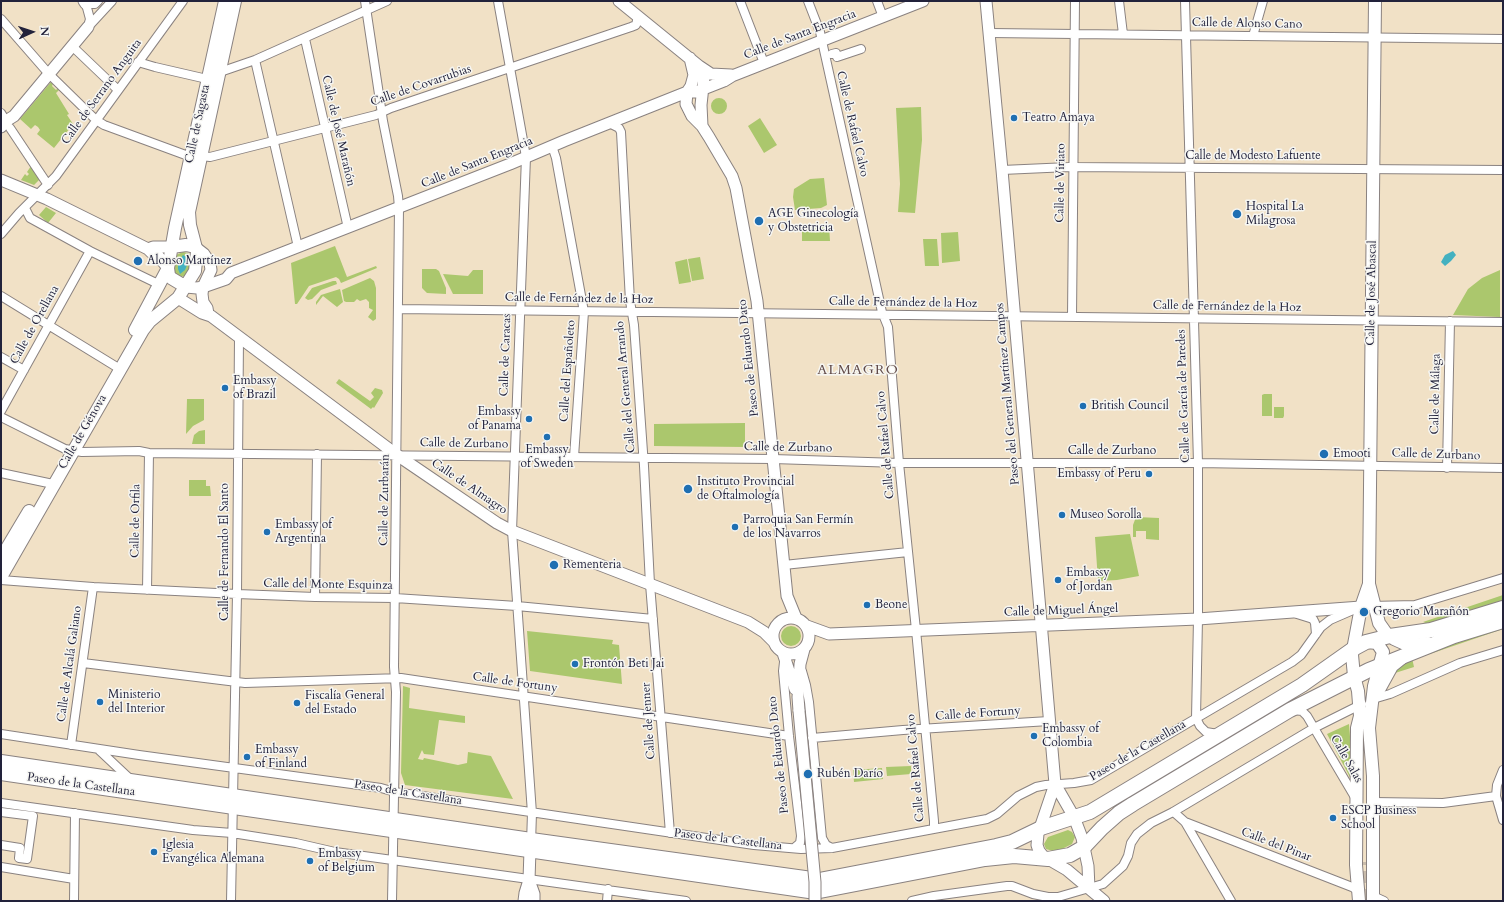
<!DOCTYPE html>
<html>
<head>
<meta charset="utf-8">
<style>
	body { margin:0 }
	#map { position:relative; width:1504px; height:902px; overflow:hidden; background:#f1e1c6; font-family:Cardo,serif }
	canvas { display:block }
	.frame { position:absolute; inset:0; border:2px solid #22223b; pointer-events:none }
	.north { position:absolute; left:12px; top:12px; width:40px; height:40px; -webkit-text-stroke:3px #f6f6f2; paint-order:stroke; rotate:87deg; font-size:11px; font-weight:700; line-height:16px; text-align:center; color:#22223b }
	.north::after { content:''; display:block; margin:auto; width:14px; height:18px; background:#22223b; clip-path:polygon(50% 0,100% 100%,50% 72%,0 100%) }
</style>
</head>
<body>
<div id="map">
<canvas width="1504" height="902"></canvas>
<div class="frame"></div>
<div class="north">N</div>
</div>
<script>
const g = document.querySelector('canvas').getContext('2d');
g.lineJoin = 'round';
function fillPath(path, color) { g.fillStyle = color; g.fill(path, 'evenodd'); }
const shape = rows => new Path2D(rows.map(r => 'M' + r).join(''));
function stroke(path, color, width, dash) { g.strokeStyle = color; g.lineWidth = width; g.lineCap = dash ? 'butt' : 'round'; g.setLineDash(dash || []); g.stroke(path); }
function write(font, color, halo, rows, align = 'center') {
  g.font = font + ' Cardo,serif'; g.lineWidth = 3; g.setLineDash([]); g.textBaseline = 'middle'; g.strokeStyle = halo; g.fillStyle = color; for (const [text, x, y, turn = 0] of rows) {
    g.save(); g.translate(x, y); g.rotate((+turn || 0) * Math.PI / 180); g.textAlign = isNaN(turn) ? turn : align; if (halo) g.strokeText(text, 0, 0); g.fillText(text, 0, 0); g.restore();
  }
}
const green = shape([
	[51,82,53,84,52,86,56,90,58,88,59,90,56,93,69,114,67,115,73,124,54,148,37,134,40,130,38,127,35,125,31,129,20,119],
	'711 106a8 8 0 1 1 16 0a8 8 0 1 1-16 0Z',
	[921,107,922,140,915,213,898,212,900,184,896,108],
	[760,118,777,145,764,153,748,126],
	[31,166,40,179,34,185,21,180,25,174,27,176,29,174,27,172],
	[824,178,827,205,821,208,795,210,793,197,794,189,810,179],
	[46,207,56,213,48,223,39,215],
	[829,226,830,241,802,241,802,227],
	[958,232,960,261,942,263,941,233],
	[923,239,937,239,939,266,925,266],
	[335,246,347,277,376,266,377,268,341,283,339,279,336,277,309,286,297,304,295,304,291,263],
	[183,252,188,253,191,257,190,269,185,276,180,277,174,273,173,269,176,255],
	[700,257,704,279,692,281,688,259],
	[687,259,691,282,679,284,675,262],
	[422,269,436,269,439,271,446,288,446,294,427,293,422,288],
	[473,270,483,270,483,294,453,294,443,274,468,276],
	[1500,270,1500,317,1453,315,1468,289,1482,278],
	[370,278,374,281,376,288,376,319,373,321,368,317,373,310,369,308,369,302,366,299,360,301,357,299,354,302,346,302,344,301,342,290],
	[333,281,336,281,337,284,321,290,312,299,308,300,305,298,312,288],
	[340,289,343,302,337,307,323,296,316,305,316,302,321,295],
	[339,379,370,401,374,397,371,393,375,388,382,390,383,393,374,408,373,407,371,409,336,383],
	[1264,394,1272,394,1272,416,1262,416,1262,395],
	[187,399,204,399,204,420,193,426,186,434],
	[1274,407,1284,407,1284,416,1283,418,1274,418],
	[745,423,745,447,654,446,654,424],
	[205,430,205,444,192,444,194,435,199,431],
	[189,480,206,480,206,486,210,486,211,496,189,496],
	[1136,517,1159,518,1159,540,1146,539,1146,531,1136,531,1136,537,1133,537,1133,525],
	[1130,534,1139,576,1117,580,1098,581,1095,537],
	[1503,595,1503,602,1428,624,1423,622],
	'781 636a10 10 0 1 1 20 0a10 10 0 1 1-20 0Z',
	[1503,627,1503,629,1421,657,1420,654],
	[527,631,613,640,612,644,619,645,622,684,530,671],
	[1412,658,1414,667,1395,673,1394,672,1402,665],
	[403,686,410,688,409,708,465,716,465,723,439,720,434,755,424,754,422,750,418,759,423,760,424,758,458,765,467,763,468,752,491,756,513,799,405,785,401,773],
	[1349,724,1354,785,1327,734],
	[911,766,911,774,887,776,886,767],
	[882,768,883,779,854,782,853,770],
	[1068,830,1072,832,1075,837,1072,844,1062,849,1053,851,1046,849,1044,844,1048,837]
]);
const water = shape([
	[1453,251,1456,255,1451,261,1445,266,1441,262,1445,255],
	[183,255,186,257,187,265,185,270,180,274,178,269,178,263]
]);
const primaryTunnel = shape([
	[1364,901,1364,862]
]);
const street = shape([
	[365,1,383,121,398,196,399,208,394,667,396,692,392,901],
	[498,1,526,157,512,531,532,813,531,843],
	[740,1,764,63],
	[808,1,820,32,882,312,888,327,899,463,916,630,934,821,934,829],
	[877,1,883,17],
	[1119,1,1123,34],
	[1185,1,1198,463,1198,619,1196,718,1200,726,1206,732,1218,734],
	[86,4,90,19,88,26],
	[86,4,95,4,98,1],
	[1,19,49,74,96,120,104,125,191,157],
	[88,27,112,1],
	[990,33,1503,39],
	[1253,36,1263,1],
	[305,39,348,228],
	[72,46,118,90],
	[832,54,836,53,837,57,861,49],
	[255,60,298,247],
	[138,62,155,67,207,79],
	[220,72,255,60,387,1],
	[1,113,6,121],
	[609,123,619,128,621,132,630,301,634,325,644,466,650,584,670,833],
	[10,128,48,185],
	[552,146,556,158,584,312,574,457],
	[201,156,210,157,376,115,391,108,631,27,636,25,638,16],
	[1002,170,1069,167,1503,170],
	[25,208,30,218,90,251,154,282,161,283],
	[1,234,19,213,56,176,183,1],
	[1,296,120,369],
	[398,309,1503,322],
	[1072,317,1075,1],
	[1,357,24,370],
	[1,411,90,251],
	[1,417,65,449,82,452,139,451,149,453,773,459,899,463,1198,463,1503,468],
	[1447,468,1450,321],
	[1,473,53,484],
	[784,565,908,552],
	[1,580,93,587,237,594,315,597,395,598,517,606,653,619],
	[147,590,149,453],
	[315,597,317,454],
	[1370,606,1415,605,1503,578],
	[1297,614,1313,619,1315,623,1316,634],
	[784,662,783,671,789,736,801,836,800,843,794,848],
	[83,663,245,683,401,678,789,736],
	[802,671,806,685,809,702,822,838,826,845,832,848],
	[1373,699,1390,694,1460,663,1503,650],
	[1293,710,1302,711,1307,716,1356,799],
	[1,734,139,755,381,788,395,792,754,845,801,849,832,848,987,819,997,814,1018,796,1036,787,1046,785,1074,783,1091,780,1292,662,1301,655,1321,627,1330,620,1353,610],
	[812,738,903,730,1049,721],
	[71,745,93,587],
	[98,749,130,779],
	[1503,770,1497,785,1496,796,1503,820],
	[1373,802,1443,803,1496,796],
	[1,803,193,830,232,833,296,843,335,852,378,858,686,901],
	[1,812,33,816,27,859,19,858,20,848,1,845],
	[1173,812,1176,814,1185,822,1231,901],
	[1185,822,1352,887,1359,891],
	[1,867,74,879],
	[1373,896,1384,901],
	[74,901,75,813],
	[231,901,237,594,239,337],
	[607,901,608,889],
	[912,901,934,896,1007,886,1012,886,1033,894,1048,897,1058,897,1103,884,1123,866,1128,856,1131,843,1137,834,1151,823,1173,812,1314,728,1362,704]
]);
const secondary = shape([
	[84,1,86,4],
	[619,1,699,66,703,71,704,77,701,105,702,126],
	[986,1,1002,170,1055,784,1038,834,1037,845,1039,851,1043,856,1067,870,1104,901],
	[690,58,694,75,691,86,687,92,686,104,692,116,702,126,709,137,732,176,736,188,757,301,787,596,796,618],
	[699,66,711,74,731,75],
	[1,127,6,121,14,116,88,27],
	[1,180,47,199,148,249,151,252,159,257,168,268],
	[195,247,204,254,210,263,211,270,203,287,202,294,203,302,207,308,208,314],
	[148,249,153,247,172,247],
	[186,287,197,288,203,287,226,279,231,273,510,164,564,141,687,92,696,92,724,81,732,76,923,1],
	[178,298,202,313,211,316,397,455,497,523,512,531,748,622,764,632,773,641],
	'773 636a18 18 0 1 1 36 0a18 18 0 1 1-36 0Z',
	[807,626,829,634,1198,619,1361,607],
	[783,653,795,689],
	[799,711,798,697,800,664,804,649],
	[1055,784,1074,817,1082,838,1088,866,1089,888],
	[529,880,534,894,534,901],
	[524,901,525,893,529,880,530,850]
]);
const primary = shape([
	[1375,1,1369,584,1379,623,1386,633,1394,639,1405,644,1414,645,1428,643],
	[172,247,186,245,195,247],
	[168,268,169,275,171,278,186,287],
	[135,330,168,268,175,228,225,1],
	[1,558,29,511],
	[1,577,143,330,150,321,178,298,195,271,197,252,190,225,189,212,235,1],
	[1366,642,1377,643,1383,652,1374,686,1369,728,1373,776,1373,901],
	[1376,695,1392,666,1402,658],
	[1359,901,1356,865,1357,728,1360,716,1358,691,1354,676,1352,655,1361,607,1369,584]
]);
const highway = shape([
	[1,762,531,840,819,880,996,846,1012,842,1041,828,1090,812,1302,685,1353,649,1366,642,1390,636,1431,630,1503,608],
	[1,773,809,891,820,891,985,859,1014,856,1048,859,1070,855,1084,847,1102,828,1119,813,1133,804,1290,710,1369,670,1454,636,1503,621]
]);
const secondaryBridge = shape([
	[799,711,815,882,815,901]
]);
const markers = [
	[1014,118,4,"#1f6fb2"],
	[1237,214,5,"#1f6fb2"],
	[759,221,5,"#1f6fb2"],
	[138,261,5,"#1f6fb2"],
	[225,388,4,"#1f6fb2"],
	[1083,406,4,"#1f6fb2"],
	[529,419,4,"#1f6fb2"],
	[547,437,4,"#1f6fb2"],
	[1324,454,5,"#1f6fb2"],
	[1149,474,4,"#1f6fb2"],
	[688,489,5,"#1f6fb2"],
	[1062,515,4,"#1f6fb2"],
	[735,527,4,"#1f6fb2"],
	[267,532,4,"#1f6fb2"],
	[554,565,5,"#1f6fb2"],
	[1058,580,4,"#1f6fb2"],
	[867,605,4,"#1f6fb2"],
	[1364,612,5,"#1f6fb2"],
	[575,664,4,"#1f6fb2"],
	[100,702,4,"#1f6fb2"],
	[297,703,4,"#1f6fb2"],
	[1034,736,4,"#1f6fb2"],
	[247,757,4,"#1f6fb2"],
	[808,774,5,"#1f6fb2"],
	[1333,818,4,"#1f6fb2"],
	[154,852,4,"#1f6fb2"],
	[310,861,4,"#1f6fb2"]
];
const streetNames = [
	["Calle de Alonso Cano",1247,24,1],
	["Calle de Santa Engracia",800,35,-21],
	["Calle de Covarrubias",421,86,-19],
	["Calle de Serrano Anguita",102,92,-54],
	["Calle de Sagasta",198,124,-78],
	["Calle de Rafael Calvo",852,124,77],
	["Calle de José Marañón",338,131,77],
	["Calle de Modesto Lafuente",1253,156],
	["Calle de Santa Engracia",477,163,-22],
	["Calle de Viriato",1061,183,-89],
	["Calle de José Abascal",1372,293,-89],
	["Calle de Fernández de la Hoz",579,299,1],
	["Calle de Fernández de la Hoz",903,303,1],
	["Calle de Fernández de la Hoz",1227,307,1],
	["Calle de Orellana",35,325,-61],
	["Calle de Caracas",506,355,-88],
	["Paseo de Eduardo Dato",749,358,-96],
	["Calle del Españoleto",568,371,-86],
	["Calle del General Arrando",626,387,-95],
	["Paseo del General Martínez Campos",1008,394,-95],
	["Calle de Málaga",1436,394,-89],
	["Calle de García de Paredes",1184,396,-92],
	["Calle de Génova",83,432,-60],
	["Calle de Zurbano",464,444,1],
	["Calle de Rafael Calvo",886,445,-95],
	["Calle de Zurbano",788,448,1],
	["Calle de Zurbano",1112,451],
	["Calle de Zurbano",1436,455,2],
	["Calle de Almagro",469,487,34],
	["Calle de Zurbarán",385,500,-89],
	["Calle de Orfila",136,521,-89],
	["Calle de Fernando El Santo",225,552,-90],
	["Calle del Monte Esquinza",328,585,1],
	["Calle de Miguel Ángel",1061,611,-2],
	["Calle de Alcalá Galiano",70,664,-82],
	["Calle de Fortuny",515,683,8],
	["Calle de Fortuny",978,714,-4],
	["Calle de Jenner",649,721,-94],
	["Paseo de la Castellana",1138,751,-30],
	["Paseo de Eduardo Dato",779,755,-96],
	["Calle Salas",1346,759,60],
	["Calle de Rafael Calvo",916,768,-95],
	["Paseo de la Castellana",81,785,8],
	["Paseo de la Castellana",408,793,9],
	["Paseo de la Castellana",728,840,7],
	["Calle del Pinar",1276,845,21]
];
const poiNames = [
	["Teatro Amaya",1022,118],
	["Hospital La",1246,207],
	["Milagrosa",1246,221],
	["AGE Ginecología",768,214],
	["y Obstetricia",768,228],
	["Alonso Martínez",147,261],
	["Embassy",233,381],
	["of Brazil",233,395],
	["British Council",1091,406],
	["Embassy",521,412,"right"],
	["of Panama",521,426,"right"],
	["Embassy",547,450,"center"],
	["of Sweden",547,464,"center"],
	["Emooti",1333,454],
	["Embassy of Peru",1141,474,"right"],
	["Instituto Provincial",697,482],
	["de Oftalmología",697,496],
	["Museo Sorolla",1070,515],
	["Parroquia San Fermín",743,520],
	["de los Navarros",743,534],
	["Embassy of",275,525],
	["Argentina",275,539],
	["Rementeria",563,565],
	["Embassy",1066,573],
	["of Jordan",1066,587],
	["Beone",875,605],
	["Gregorio Marañón",1373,612],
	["Frontón Beti Jai",583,664],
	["Ministerio",108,695],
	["del Interior",108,709],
	["Fiscalía General",305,696],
	["del Estado",305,710],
	["Embassy of",1042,729],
	["Colombia",1042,743],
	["Embassy",255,750],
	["of Finland",255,764],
	["Rubén Darío",817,774],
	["ESCP Business",1341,811],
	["School",1341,825],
	["Iglesia",162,845],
	["Evangélica Alemana",162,859],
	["Embassy",318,854],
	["of Belgium",318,868]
];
const quarterNames = [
	["ALMAGRO",858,371]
];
fillPath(green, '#abc76d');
fillPath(water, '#44b1c0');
stroke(primaryTunnel, '#c8bbaa', 12, [12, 6]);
stroke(street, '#8a8280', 10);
stroke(secondary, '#8a8280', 13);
stroke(primary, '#8a8280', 14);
stroke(highway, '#8a8280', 16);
stroke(street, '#fff', 8);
stroke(secondary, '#fff', 11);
stroke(primary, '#fff', 12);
stroke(highway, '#fff', 14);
stroke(secondaryBridge, '#8a8280', 13, []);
stroke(secondaryBridge, '#fff', 11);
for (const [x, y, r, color] of markers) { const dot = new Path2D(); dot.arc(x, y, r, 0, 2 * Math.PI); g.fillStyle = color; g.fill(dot); stroke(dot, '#f6f6f2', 1.5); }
write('12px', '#22223b', '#f6f6f2', streetNames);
write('12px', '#22223b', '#f6f6f2', poiNames, 'left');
g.letterSpacing = '1px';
write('14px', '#614b49', '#f6f6f2', quarterNames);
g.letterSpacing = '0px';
</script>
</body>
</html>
